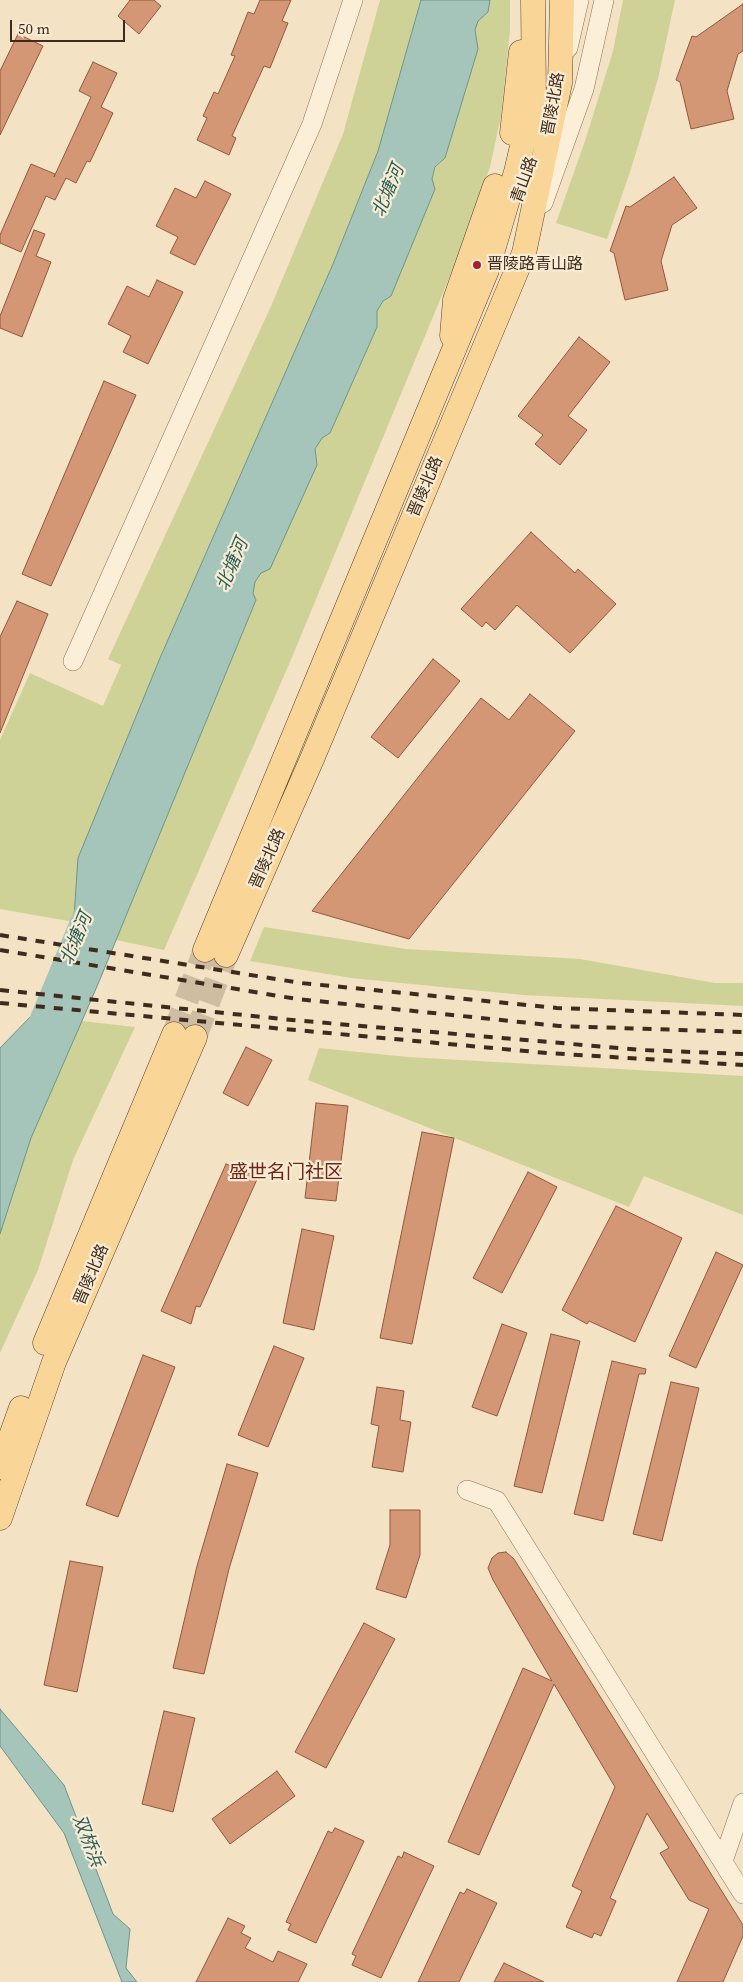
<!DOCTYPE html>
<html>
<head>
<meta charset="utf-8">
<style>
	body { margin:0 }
	#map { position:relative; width:743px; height:1982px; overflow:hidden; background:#f3e2c4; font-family:"Source Serif 4",serif }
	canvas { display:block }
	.scale { position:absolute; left:10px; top:20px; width:115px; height:22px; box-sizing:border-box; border:2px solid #3e2b1d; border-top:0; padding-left:6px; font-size:15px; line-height:18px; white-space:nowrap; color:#3e2b1d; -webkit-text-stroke:4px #f9ecd4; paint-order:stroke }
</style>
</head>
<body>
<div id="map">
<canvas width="743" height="1982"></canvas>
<div class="scale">50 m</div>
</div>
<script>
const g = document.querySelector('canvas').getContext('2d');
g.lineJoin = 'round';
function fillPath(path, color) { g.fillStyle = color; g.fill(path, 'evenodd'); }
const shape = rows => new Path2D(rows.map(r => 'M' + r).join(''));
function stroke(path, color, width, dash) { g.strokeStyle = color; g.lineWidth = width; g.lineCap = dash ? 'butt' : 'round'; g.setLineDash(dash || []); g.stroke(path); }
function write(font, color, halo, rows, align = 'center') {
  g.font = font + ' "Source Serif 4","Noto Sans SC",serif'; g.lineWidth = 4.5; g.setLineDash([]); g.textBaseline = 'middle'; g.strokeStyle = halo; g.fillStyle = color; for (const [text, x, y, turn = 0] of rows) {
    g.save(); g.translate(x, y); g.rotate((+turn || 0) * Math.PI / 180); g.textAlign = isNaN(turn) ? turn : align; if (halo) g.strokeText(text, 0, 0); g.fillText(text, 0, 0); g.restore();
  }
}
const green = shape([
	[380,0,421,0,378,151,333,264,160,658,79,858,74,922,0,909,0,740,30,673,103,706,121,665,108,659,272,304,343,134],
	[490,0,510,0,510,30,501,116,490,167,461,249,290,662,164,950,116,940,256,600,253,593,255,582,317,465,315,449,322,438,330,433,377,327,377,311,383,301,391,295,435,189,432,179,436,167,445,158,478,49,475,30,478,21,488,12],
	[623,0,675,0,658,79,631,169,607,239,556,223,585,141,613,51],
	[264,927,406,949,580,959,715,983,743,983,743,1006,523,995,351,978,250,961],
	[82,1021,135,1027,73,1160,38,1270,0,1353,0,1234,31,1138],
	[319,1048,408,1057,743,1076,743,1215,644,1176,629,1207,308,1080]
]);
const water = shape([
	[421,0,490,0,488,12,478,21,475,30,478,49,445,158,435,167,432,179,435,189,391,296,383,301,377,311,377,327,330,433,322,438,315,449,317,465,270,569,261,573,255,582,253,593,256,600,98,984,31,1138,0,1234,0,1048,70,976,78,858,160,658,333,264,378,151,421,0],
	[0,1709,64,1785,113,1914,130,1929,126,1968,137,1982,122,1982,64,1833,0,1746,0,1709]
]);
const river = shape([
	[42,1024,86,918]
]);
const building = shape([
	[130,0,154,0,161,6,139,34,118,16,130,0],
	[260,0,291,0,282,21,288,23,270,68,264,66,232,136,236,138,229,155,197,140,207,118,203,116,214,92,218,94,235,56,231,55,248,12,254,14,260,0],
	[743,4,743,51,738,54,727,91,734,119,691,129,680,82,676,80,692,36,696,37,743,4],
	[18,34,43,46,0,135,0,71,18,34],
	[93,62,117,73,101,107,113,113,90,162,87,161,76,183,66,178,55,200,46,196,21,252,0,243,0,235,31,164,55,174,54,177,91,97,79,91,93,62],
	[674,177,697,208,672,225,661,261,668,290,625,300,614,253,610,251,626,206,630,207,674,177],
	[205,181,231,194,195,265,170,253,178,237,156,226,175,188,196,198,205,181],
	[34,230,45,234,36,256,51,262,22,337,0,328,0,316,34,230],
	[157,280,183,292,148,364,123,352,131,336,108,324,127,286,149,297,157,280],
	[579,337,610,362,568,416,587,430,560,465,535,444,543,435,518,416,579,337],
	[104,381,136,395,51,586,22,574,104,381],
	[531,532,575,573,578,569,616,604,570,653,517,605,495,630,486,622,482,627,461,609,531,532],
	[17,601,48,614,0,733,0,637,17,601],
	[433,659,460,681,398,758,371,737,433,659],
	[530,694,575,731,409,939,312,911,481,698,509,720,530,694],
	[246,1047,272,1060,248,1106,223,1093,246,1047],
	[316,1103,348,1106,336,1201,305,1198,316,1103],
	[422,1132,454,1138,412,1344,380,1338,422,1132],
	[226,1164,258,1177,200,1307,196,1306,191,1324,161,1311,226,1164],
	[528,1172,557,1187,502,1293,473,1278,528,1172],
	[616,1206,682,1238,635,1342,589,1321,587,1324,562,1310,616,1206],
	[302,1229,334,1236,314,1330,283,1323,302,1229],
	[716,1252,743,1265,696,1368,669,1356,716,1252],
	[502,1324,527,1333,497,1416,472,1407,502,1324],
	[551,1334,580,1341,542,1493,514,1486,551,1334],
	[274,1346,304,1358,268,1447,238,1435,274,1346],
	[143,1355,175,1367,118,1517,86,1505,143,1355],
	[612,1361,646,1369,645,1374,639,1374,603,1521,574,1514,612,1361],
	[671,1382,699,1388,662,1541,633,1534,671,1382],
	[377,1387,404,1391,400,1420,411,1422,403,1472,372,1467,379,1426,371,1424,377,1387],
	[227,1464,258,1473,229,1569,204,1674,173,1668,197,1566,227,1464],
	[390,1510,420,1510,420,1555,406,1598,376,1589,390,1545,390,1510],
	[506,1552,514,1559,743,1925,743,1936,723,1982,677,1982,709,1909,689,1900,660,1853,669,1848,647,1813,610,1898,616,1901,601,1936,594,1933,592,1938,566,1927,582,1891,572,1886,615,1787,554,1684,479,1855,448,1842,523,1668,552,1681,493,1580,488,1568,492,1558,498,1553,506,1552],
	[70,1561,103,1567,77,1692,44,1685,70,1561],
	[364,1623,395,1639,326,1768,295,1752,364,1623],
	[164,1711,195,1718,173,1812,142,1804,164,1711],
	[277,1771,295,1796,230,1844,212,1819,277,1771],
	[335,1828,364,1841,316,1943,288,1930,291,1924,286,1922,328,1831,332,1833,335,1828],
	[404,1852,434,1866,381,1978,352,1965,356,1956,352,1954,398,1856,402,1858,404,1852],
	[467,1889,497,1903,459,1982,418,1982,460,1892,464,1894,467,1889],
	[228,1918,245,1926,241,1933,251,1938,245,1948,273,1962,278,1951,307,1964,298,1982,196,1982,228,1918],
	[504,1963,544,1982,494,1982,504,1963]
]);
const majorTunnel = shape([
	[174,1034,205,950],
	[195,1037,226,955]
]);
const minor = shape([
	[568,48,579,0],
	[543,203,584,89,604,0],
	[73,661,312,124,353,0],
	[467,1490,497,1501,743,1894],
	[723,1861,743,1803]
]);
const major = shape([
	[512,133,521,52],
	[452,336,455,300,495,186],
	[205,950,487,270,516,172,534,95,533,0],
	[226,955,312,759,524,253,560,83,562,0],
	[45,1343,174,1034],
	[0,1467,21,1408],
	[0,1518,54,1362,195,1037]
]);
const rail = shape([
	[0,935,301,983,557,1008,743,1015],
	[0,950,297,999,559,1026,743,1032],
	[0,990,292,1020,642,1050,743,1054],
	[0,1003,547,1053,743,1065]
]);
const markers = [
	[477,265,5,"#a5212b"]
];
const streetNames = [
	["晋陵北路",554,104,-80],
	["青山路",525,180,-70],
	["晋陵北路",426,487,-67],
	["晋陵北路",268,859,-66],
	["晋陵北路",92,1275,-67]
];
const poiNames = [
	["晋陵路青山路",487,265]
];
const waterNames = [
	["北塘河",389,191,-67],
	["北塘河",233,565,-67],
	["北塘河",77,939,-67],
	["双桥浜",87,1841,69]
];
const quarterNames = [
	["盛世名门社区",286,1173]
];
fillPath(green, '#cfd296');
fillPath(water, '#a6c5ba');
stroke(water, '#6b9588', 1);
stroke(river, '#a6c5ba', 28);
fillPath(building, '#d49776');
stroke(building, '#91583b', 1);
stroke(majorTunnel, '#cfbda3', 24, [24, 12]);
stroke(minor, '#8f7258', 20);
stroke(major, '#5d402c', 25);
stroke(minor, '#fcefd8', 19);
stroke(major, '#f9d598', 24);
stroke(rail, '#3e2b1d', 4, [9, 9]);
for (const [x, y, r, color] of markers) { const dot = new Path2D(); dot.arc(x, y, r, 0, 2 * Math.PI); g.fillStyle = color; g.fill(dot); stroke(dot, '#f9ecd4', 2); }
write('16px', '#3e2b1d', '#f9ecd4', streetNames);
write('16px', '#3e2b1d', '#f9ecd4', poiNames, 'left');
write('italic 18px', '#2b5f58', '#f9ecd4', waterNames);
write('19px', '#6f2518', '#f9ecd4', quarterNames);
</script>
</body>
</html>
